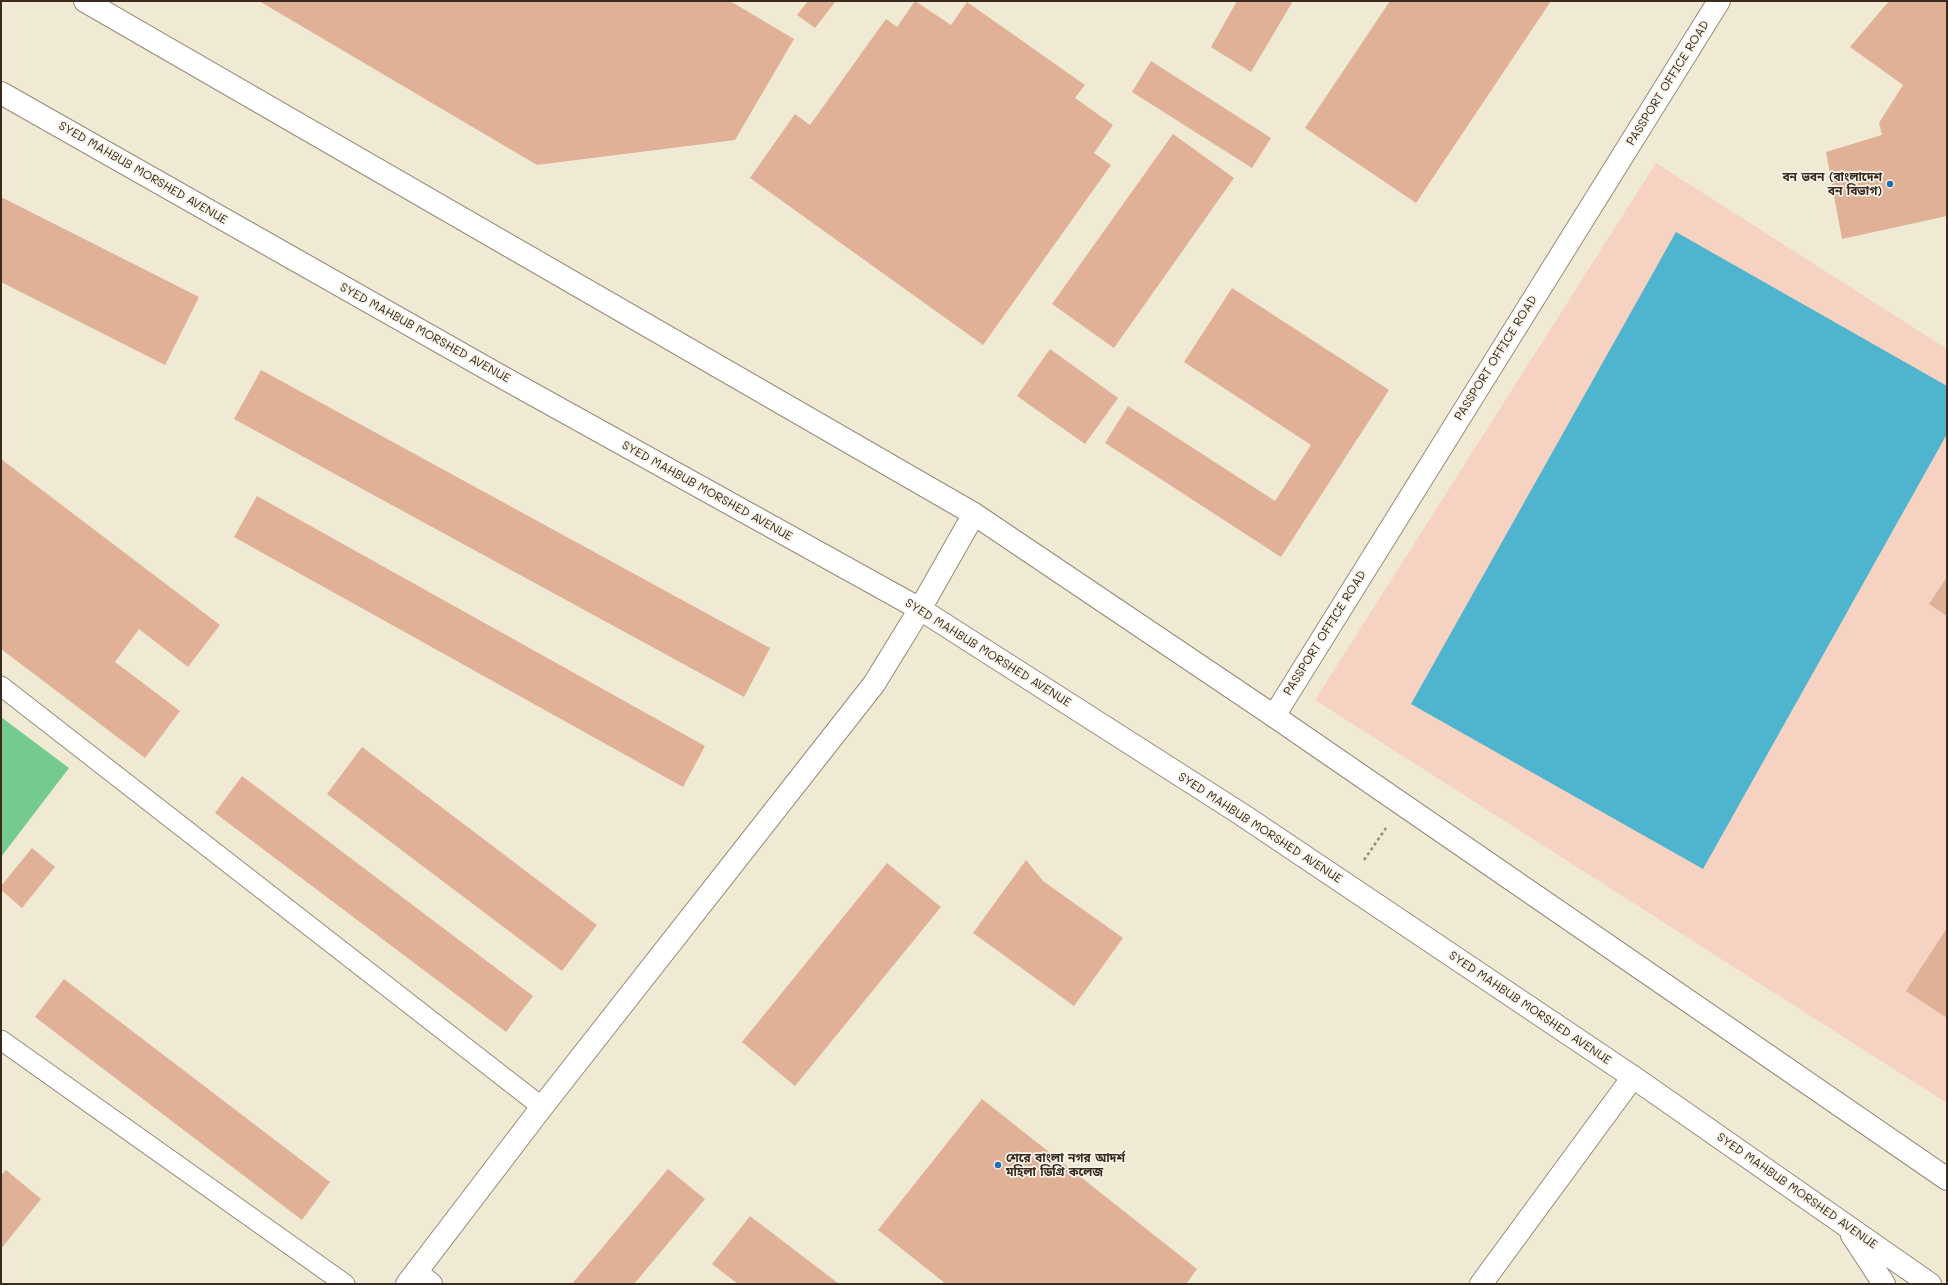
<!DOCTYPE html>
<html>
<head>
<meta charset="utf-8">
<style>
	body { margin:0 }
	#map { position:relative; width:1948px; height:1285px; overflow:hidden; background:#f0ead4; font-family:Mali,sans-serif }
	canvas { display:block }
	.frame { position:absolute; inset:0; border:2px solid #3b2a1e; pointer-events:none }
</style>
</head>
<body>
<div id="map">
<canvas width="1948" height="1285"></canvas>
<div class="frame"></div>
</div>
<script>
const g = document.querySelector('canvas').getContext('2d');
g.lineJoin = 'round';
function fillPath(path, color) { g.fillStyle = color; g.fill(path, 'evenodd'); }
const shape = rows => new Path2D(rows.map(r => 'M' + r).join(''));
function stroke(path, color, width, dash) { g.strokeStyle = color; g.lineWidth = width; g.lineCap = dash ? 'butt' : 'round'; g.setLineDash(dash || []); g.stroke(path); }
function write(font, color, halo, rows, align = 'center') {
  g.font = font + ' Mali,"Noto Sans Bengali",sans-serif'; g.lineWidth = 3.5; g.setLineDash([]); g.textBaseline = 'middle'; g.strokeStyle = halo; g.fillStyle = color; for (const [text, x, y, turn = 0] of rows) {
    g.save(); g.translate(x, y); g.rotate((+turn || 0) * Math.PI / 180); g.textAlign = isNaN(turn) ? turn : align; if (halo) g.strokeText(text, 0, 0); g.fillText(text, 0, 0); g.restore();
  }
}
const built = shape([
	[1656,163,1947,349,1947,1103,1315,700]
]);
const green = shape([
	[1,717,69,768,1,857]
]);
const water = shape([
	[1676,232,1947,386,1947,434,1703,869,1411,704]
]);
const building = shape([
	[259,1,730,1,794,39,735,140,537,165],
	[808,1,836,1,815,28,797,15],
	[915,1,951,25,967,2,1085,85,1075,98,1113,125,1094,153,1111,165,983,345,750,178,795,114,810,125,886,19,897,27],
	[1237,1,1293,1,1251,72,1211,47],
	[1390,1,1551,1,1416,203,1305,128],
	[1889,1,1947,1,1947,216,1842,239,1826,152,1882,135,1879,123,1903,85,1850,47],
	[1151,61,1271,138,1252,168,1132,92],
	[1173,134,1234,178,1114,348,1052,304],
	[1,197,199,297,165,365,1,282],
	[1232,288,1389,390,1281,557,1105,443,1128,406,1275,501,1311,445,1184,362],
	[1050,349,1118,398,1085,444,1017,396],
	[261,370,770,648,744,697,234,419],
	[1,459,220,625,188,667,139,629,115,662,180,711,145,758,1,649],
	[257,496,705,746,683,787,234,537],
	[1947,577,1947,616,1929,604],
	[362,747,597,925,562,971,327,794],
	[242,776,533,996,506,1032,215,813],
	[32,848,55,867,22,908,1,890,1,886],
	[1026,860,1043,881,1123,938,1074,1006,973,933],
	[887,863,941,907,795,1086,742,1042],
	[1947,928,1947,1018,1906,991],
	[64,979,330,1182,302,1220,35,1017],
	[982,1099,1197,1269,1186,1284,946,1284,878,1230],
	[668,1169,705,1199,634,1284,572,1284],
	[6,1170,41,1199,1,1249,1,1176],
	[750,1216,839,1284,738,1284,712,1264]
]);
const path = shape([
	[1364,860,1386,828]
]);
const lane = shape([
	[1,686,542,1107],
	[1,1040,345,1284]
]);
const street = shape([
	[1274,716,1719,1],
	[416,1272,431,1284],
	[1481,1284,1633,1077]
]);
const secondary = shape([
	[407,1284,542,1107,874,684,920,609]
]);
const primary = shape([
	[85,1,974,514,1274,716,1947,1179],
	[1,93,502,377,920,609,1241,814,1633,1077,1930,1284],
	[920,609,974,514],
	[1852,1235,1884,1284]
]);
const markers = [
	[1890,184,4,"#1f6fb2"],
	[998,1165,4,"#1f6fb2"]
];
const streetNames = [
	["PASSPORT OFFICE ROAD",1668,83,-58],
	["SYED MAHBUB MORSHED AVENUE",143,173,30],
	["SYED MAHBUB MORSHED AVENUE",425,333,29],
	["PASSPORT OFFICE ROAD",1496,358,-58],
	["SYED MAHBUB MORSHED AVENUE",707,491,29],
	["PASSPORT OFFICE ROAD",1325,633,-58],
	["SYED MAHBUB MORSHED AVENUE",988,653,32],
	["SYED MAHBUB MORSHED AVENUE",1260,828,33],
	["SYED MAHBUB MORSHED AVENUE",1530,1008,34],
	["SYED MAHBUB MORSHED AVENUE",1797,1191,35]
];
const poiNames = [
	["বন ভবন (বাংলাদেশ",1882,177],
	["বন বিভাগ)",1882,191],
	["শেরে বাংলা নগর আদর্শ",1006,1158,"left"],
	["মহিলা ডিগ্রি কলেজ",1006,1172,"left"]
];
fillPath(built, '#f5d2c2');
fillPath(green, '#75cb8f');
fillPath(water, '#4fb5ce');
fillPath(building, '#e0b197');
stroke(lane, '#968a79', 21);
stroke(street, '#968a79', 24);
stroke(secondary, '#968a79', 24);
stroke(primary, '#968a79', 24);
stroke(path, '#968a79', 2.5, [3, 3]);
stroke(lane, '#fff', 19);
stroke(street, '#fff', 22);
stroke(secondary, '#fff', 22);
stroke(primary, '#fff', 22);
for (const [x, y, r, color] of markers) { const dot = new Path2D(); dot.arc(x, y, r, 0, 2 * Math.PI); g.fillStyle = color; g.fill(dot); stroke(dot, '#f7f3e8', 1.5); }
write('12px', '#3b2a1e', '#f7f3e8', streetNames);
write('bold 12px', '#3b2a1e', '#f7f3e8', poiNames, 'right');
</script>
</body>
</html>
